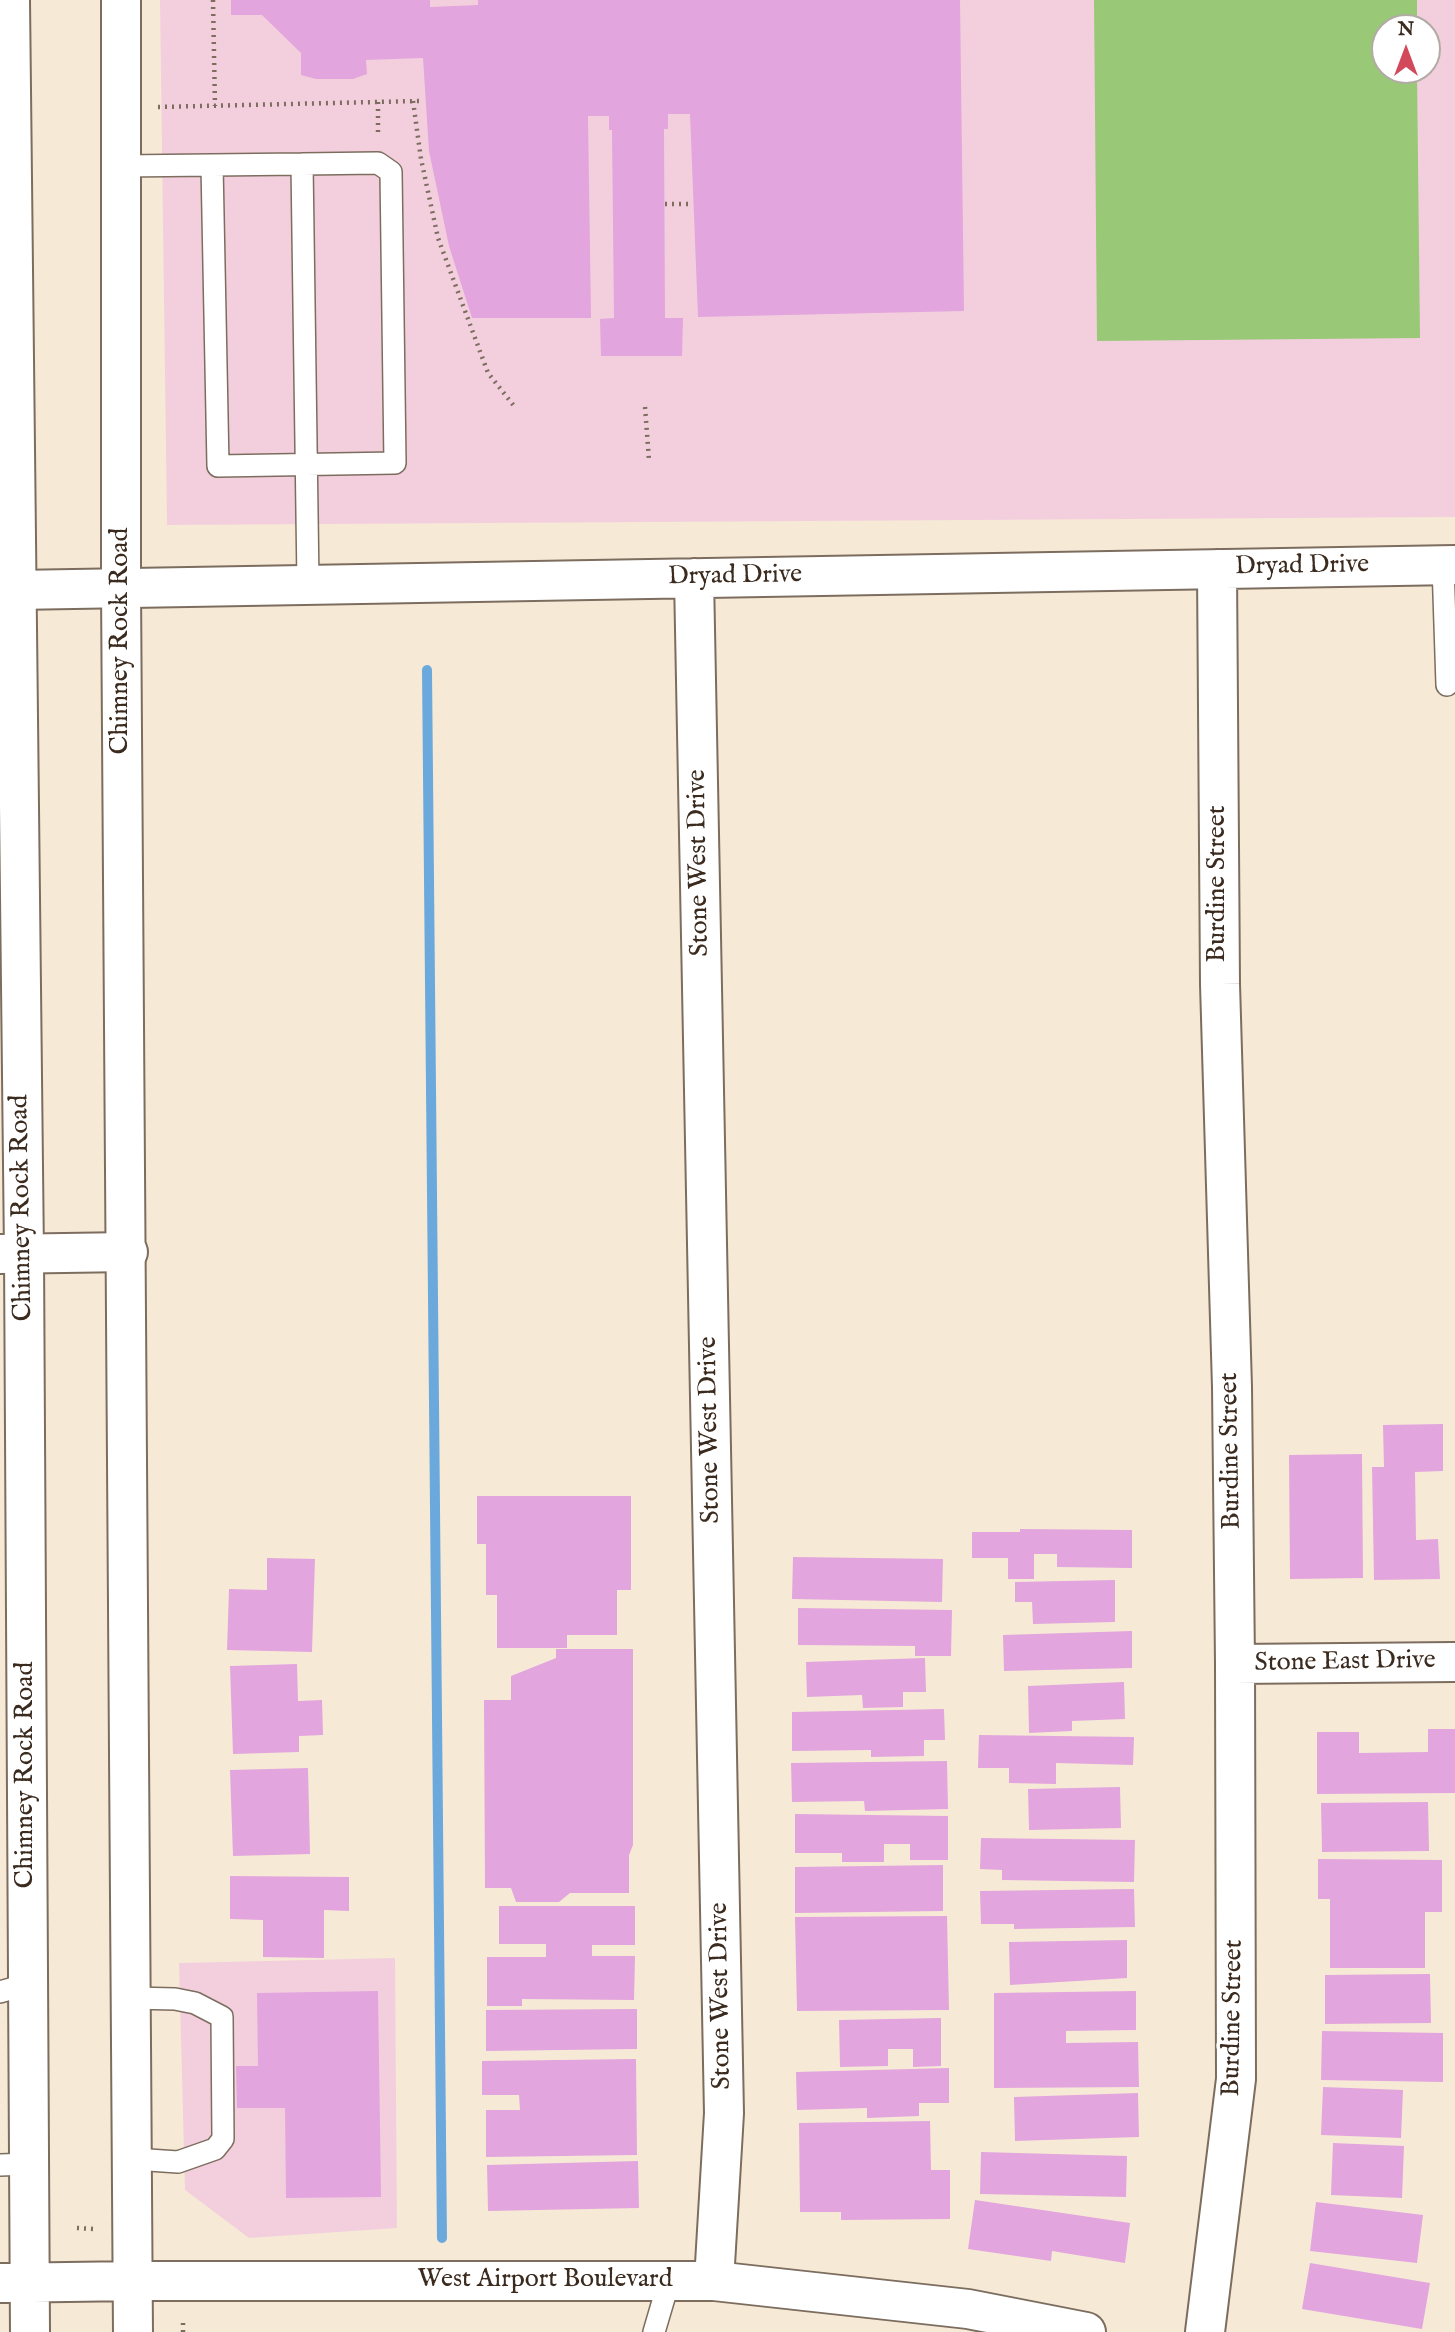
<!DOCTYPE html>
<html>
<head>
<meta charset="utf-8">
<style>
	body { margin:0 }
	#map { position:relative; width:1455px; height:2332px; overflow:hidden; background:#f6ead7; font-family:"IM FELL English",serif }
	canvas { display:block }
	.north { position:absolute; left:1371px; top:14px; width:70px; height:70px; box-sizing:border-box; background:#fff; border:2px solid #b1aaa5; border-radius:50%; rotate:0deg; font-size:19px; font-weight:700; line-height:28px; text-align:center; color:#3b2a1e }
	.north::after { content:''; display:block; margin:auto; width:24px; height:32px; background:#d1495b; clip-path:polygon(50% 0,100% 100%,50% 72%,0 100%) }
</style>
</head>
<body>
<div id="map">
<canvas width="1455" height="2332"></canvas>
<div class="north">N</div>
</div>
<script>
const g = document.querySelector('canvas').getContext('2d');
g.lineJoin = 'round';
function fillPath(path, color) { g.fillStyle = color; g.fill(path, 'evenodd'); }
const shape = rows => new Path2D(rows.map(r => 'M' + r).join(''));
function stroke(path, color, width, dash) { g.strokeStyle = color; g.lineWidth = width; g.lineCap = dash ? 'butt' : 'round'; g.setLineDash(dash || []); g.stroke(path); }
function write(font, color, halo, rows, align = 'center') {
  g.font = font + ' "IM FELL English",serif'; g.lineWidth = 7; g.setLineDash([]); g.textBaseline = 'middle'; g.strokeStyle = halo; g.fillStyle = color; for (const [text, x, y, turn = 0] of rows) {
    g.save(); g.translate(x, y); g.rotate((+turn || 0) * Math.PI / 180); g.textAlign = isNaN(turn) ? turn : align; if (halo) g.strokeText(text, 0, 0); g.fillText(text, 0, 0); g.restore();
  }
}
const built = shape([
	[160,0,1455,0,1455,517,167,525],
	[1385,28,1427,28,1427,70,1385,70],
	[395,1958,397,2228,249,2238,185,2190,179,1963]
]);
const green = shape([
	[1094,0,1417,0,1417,28,1385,28,1385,70,1417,70,1420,338,1097,341]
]);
const stream = shape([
	[427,670,442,2238]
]);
const building = shape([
	[231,0,430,0,430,7,478,5,478,0,960,0,964,311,698,317,690,114,668,114,668,129,664,129,665,318,683,318,682,356,601,356,600,319,614,318,612,130,609,130,609,116,588,116,591,318,472,318,449,246,429,151,423,58,366,60,367,74,353,79,316,79,301,75,301,53,262,15,231,15],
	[1443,1424,1443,1471,1415,1472,1416,1540,1438,1539,1440,1579,1374,1580,1372,1467,1384,1467,1383,1425],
	[1362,1454,1363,1578,1290,1579,1289,1455],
	[477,1496,631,1496,631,1590,617,1590,617,1635,567,1635,567,1648,497,1648,497,1595,486,1595,486,1544,477,1544],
	[1020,1529,1132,1530,1132,1568,1057,1567,1057,1554,1034,1554,1034,1579,1008,1579,1008,1558,972,1558,972,1532,1020,1532],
	[793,1557,943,1559,942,1602,792,1599],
	[267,1558,315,1559,312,1652,227,1650,229,1589,267,1590],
	[1115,1580,1115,1622,1033,1624,1032,1602,1015,1602,1015,1582],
	[798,1608,952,1610,951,1656,915,1656,915,1646,798,1645],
	[1132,1631,1132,1668,1004,1671,1003,1635],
	[556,1649,633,1649,633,1845,629,1855,629,1893,570,1893,559,1902,516,1902,511,1888,485,1888,484,1700,511,1700,511,1676,556,1658],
	[925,1658,926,1692,903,1692,903,1707,863,1708,862,1695,807,1697,806,1662],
	[297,1664,298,1701,322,1700,323,1735,299,1736,299,1752,233,1754,230,1666],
	[1124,1682,1125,1719,1072,1721,1072,1731,1029,1733,1028,1686],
	[944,1709,945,1740,924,1740,924,1756,871,1757,871,1750,792,1751,792,1712],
	[1428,1729,1455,1729,1455,1793,1317,1794,1317,1732,1359,1732,1359,1753,1428,1752],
	[979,1735,1134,1737,1133,1765,1056,1763,1056,1784,1009,1783,1009,1768,978,1768],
	[947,1761,948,1809,865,1811,864,1801,792,1802,791,1763],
	[308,1768,310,1854,233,1856,230,1770],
	[1120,1787,1121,1828,1029,1830,1028,1789],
	[1428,1802,1429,1851,1322,1852,1321,1803],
	[795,1814,948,1816,948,1860,910,1860,910,1844,884,1844,884,1862,842,1862,842,1853,795,1853],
	[981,1838,1135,1840,1134,1882,1002,1880,1002,1870,980,1869],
	[1318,1859,1442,1860,1442,1912,1425,1912,1425,1968,1330,1968,1330,1899,1318,1899],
	[943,1865,943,1911,795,1913,795,1867],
	[230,1876,349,1877,349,1911,324,1910,324,1958,263,1957,263,1920,230,1919],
	[1134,1889,1135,1927,1014,1929,1014,1924,981,1924,980,1891],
	[499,1906,635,1906,635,1945,592,1945,592,1956,635,1956,634,2000,522,1999,522,2006,487,2006,487,1957,546,1957,546,1944,499,1944],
	[947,1916,949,2010,797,2011,795,1917],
	[1127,1940,1127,1978,1010,1985,1009,1942],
	[1430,1974,1431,2023,1325,2024,1325,1975],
	[378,1991,381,2197,286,2198,285,2108,237,2108,236,2066,258,2066,257,1993],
	[1136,1991,1136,2030,1066,2031,1066,2043,1138,2042,1139,2087,994,2088,994,1993],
	[637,2009,637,2049,486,2051,486,2010],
	[941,2018,941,2066,913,2067,913,2049,888,2049,888,2066,840,2067,839,2020],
	[1322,2031,1443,2033,1443,2082,1321,2080],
	[636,2059,637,2155,486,2157,486,2110,520,2110,519,2095,482,2095,482,2061],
	[949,2068,949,2103,919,2103,919,2116,867,2118,867,2108,797,2110,796,2072],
	[1323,2087,1403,2090,1401,2138,1321,2135],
	[1138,2093,1139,2137,1015,2141,1014,2097],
	[930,2121,931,2170,950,2170,950,2219,841,2220,841,2212,800,2212,799,2123],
	[1333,2143,1404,2146,1402,2198,1331,2195],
	[981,2152,1127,2156,1126,2197,980,2194],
	[638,2161,639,2208,488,2211,487,2165],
	[975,2200,1130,2223,1125,2263,1052,2251,1051,2261,968,2249],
	[1316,2202,1423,2215,1417,2263,1310,2251],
	[1310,2263,1430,2283,1422,2329,1302,2309]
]);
const path = shape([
	[213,0,215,106],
	[413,101,421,159,438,238,488,373,514,406],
	[378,102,378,133],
	[158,107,419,101],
	[665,204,693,204],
	[645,407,649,460],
	[77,2228,94,2229],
	[183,2323,183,2332]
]);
const lane = shape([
	[302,164,308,583],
	[121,166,302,164,378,163,391,172,395,463,218,466,212,165],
	[1443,565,1447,685],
	[0,1992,28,1984],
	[133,1998,175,1999,195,2003,222,2017,223,2139,215,2149,178,2162,134,2159],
	[0,2165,29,2164],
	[654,2332,669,2281]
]);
const street = shape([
	[694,578,724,2113,714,2281],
	[16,590,1455,565],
	[0,1254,128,1252],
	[1235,1664,1455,1662],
	[134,2281,714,2281,968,2309,1086,2332],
	[1205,2332,1236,2079,1235,1664,1232,1387,1220,984,1217,569]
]);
const secondary = shape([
	[10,0,24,1254,30,2332],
	[121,0,121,588,133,2332],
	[0,2283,134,2281]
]);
const streetNames = [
	["Dryad Drive",1302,567,-1],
	["Dryad Drive",735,577,-1],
	["Chimney Rock Road",122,641,-90],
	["Stone West Drive",700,863,-91],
	["Burdine Street",1219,884,-90],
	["Chimney Rock Road",23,1208,-91],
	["Stone West Drive",711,1430,-91],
	["Burdine Street",1232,1451,-91],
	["Stone East Drive",1345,1663,-1],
	["Chimney Rock Road",27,1775,-90],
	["Stone West Drive",722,1996,-91],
	["Burdine Street",1234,2018,-89],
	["West Airport Boulevard",545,2281]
];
fillPath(built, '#f3cfde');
fillPath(green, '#99c877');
stroke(stream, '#6ba9dd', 10);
fillPath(building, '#e2a5dd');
stroke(lane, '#7c6d5f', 24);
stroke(street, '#7c6d5f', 42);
stroke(secondary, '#7c6d5f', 42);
stroke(path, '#7c6d5f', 4.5, [2, 5]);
stroke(lane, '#fff', 21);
stroke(street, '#fff', 38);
stroke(secondary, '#fff', 38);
write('26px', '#3b2a1e', '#fff', streetNames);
</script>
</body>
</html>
